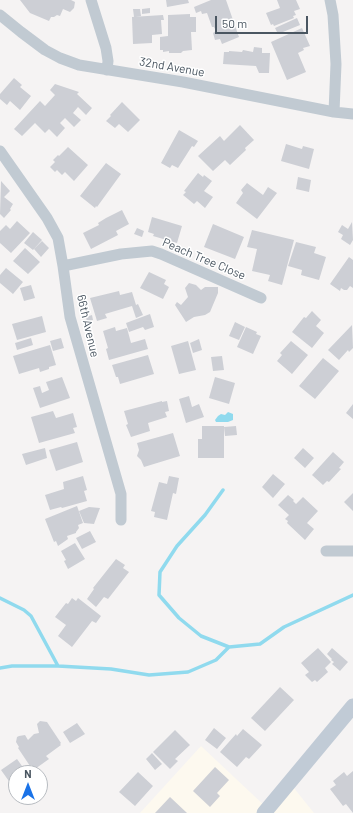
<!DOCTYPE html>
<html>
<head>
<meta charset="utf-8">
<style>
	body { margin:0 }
	#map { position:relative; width:353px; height:813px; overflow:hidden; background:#f5f3f3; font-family:Barlow,sans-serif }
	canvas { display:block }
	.north { position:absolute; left:8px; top:765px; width:40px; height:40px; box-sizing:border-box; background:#fff; border:1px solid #b7bbc0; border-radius:50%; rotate:0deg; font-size:11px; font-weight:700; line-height:16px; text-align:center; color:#4a5661 }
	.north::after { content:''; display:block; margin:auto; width:14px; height:18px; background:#1a73e8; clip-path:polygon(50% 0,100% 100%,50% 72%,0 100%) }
	.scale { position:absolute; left:215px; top:16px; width:93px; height:18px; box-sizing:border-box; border:2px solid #4a5661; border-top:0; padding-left:5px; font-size:12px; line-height:14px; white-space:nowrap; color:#4a5661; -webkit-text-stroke:3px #fff; paint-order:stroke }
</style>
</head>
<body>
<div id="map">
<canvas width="353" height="813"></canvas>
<div class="north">N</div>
<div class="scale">50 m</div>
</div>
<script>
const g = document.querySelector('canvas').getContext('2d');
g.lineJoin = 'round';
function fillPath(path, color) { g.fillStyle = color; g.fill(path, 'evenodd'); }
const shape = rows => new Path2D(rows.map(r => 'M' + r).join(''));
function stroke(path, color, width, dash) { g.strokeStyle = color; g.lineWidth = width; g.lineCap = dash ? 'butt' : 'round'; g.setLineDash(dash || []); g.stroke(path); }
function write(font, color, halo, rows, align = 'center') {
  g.font = font + ' Barlow,sans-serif'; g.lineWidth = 3; g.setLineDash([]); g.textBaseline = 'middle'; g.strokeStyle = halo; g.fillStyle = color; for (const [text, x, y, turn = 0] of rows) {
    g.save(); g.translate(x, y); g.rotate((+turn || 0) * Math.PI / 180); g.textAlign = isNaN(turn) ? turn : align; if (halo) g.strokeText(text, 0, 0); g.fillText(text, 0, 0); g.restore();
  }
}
const commercial = shape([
	[201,746,267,808,289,782,314,813,140,813]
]);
const water = shape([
	[228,412,233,414,233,420,228,422,216,422,215,420,218,416,221,414,225,415]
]);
const stream = shape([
	[223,490,205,515,177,546,160,572,159,595,179,618,201,636,229,647,260,644,284,627,353,595],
	[0,598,24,610,31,616,58,666],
	[0,668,12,666,58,666,111,669,149,675,188,672,216,660,229,647]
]);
const building = shape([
	[20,0,71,0,75,2,74,8,70,12,63,9,60,16,57,15,54,17,51,17,49,21,30,13],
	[166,0,188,0,189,3,167,7],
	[211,0,226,0,239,37,222,44,220,39,215,40,213,33,216,31,214,27,212,27,207,13,202,14,201,11,196,13,194,7],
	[277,0,296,0,300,9,294,11,296,15,293,16,294,18,274,26,273,24,271,25,266,13,280,8],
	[150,8,150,13,142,14,142,9],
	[133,9,140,9,141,16,134,17],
	[190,14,190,17,196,17,196,32,191,32,192,50,183,51,181,53,169,53,169,51,163,52,163,50,160,50,160,37,168,36,168,15],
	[163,15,164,20,161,20,162,34,152,35,152,43,133,44,132,17],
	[297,18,300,25,278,34,275,28],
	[302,28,310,46,303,48,304,50,298,53,306,72,287,80,271,42],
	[254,47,262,48,262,53,270,53,269,73,259,73,256,66,223,64,224,52,229,52,229,51,242,52,243,50,253,52],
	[14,78,22,85,20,87,31,96,20,110,10,101,7,105,0,99,0,94],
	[55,84,79,92,77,94,92,108,86,115,78,107,73,113,81,120,74,127,65,118,60,123,65,128,57,137,49,129,45,133,35,123,22,136,14,129,40,101,45,106,55,95,50,90],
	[122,102,140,120,128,132,119,124,115,128,106,121,111,116,110,115],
	[240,125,254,140,245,148,246,150,230,165,225,160,213,171,198,156,220,136,224,141],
	[179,130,198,141,194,147,192,146,178,168,172,165,170,168,161,163],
	[286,144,302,149,303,146,314,149,309,169,281,161],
	[68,147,88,165,74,181,65,172,62,175,57,170,55,172,50,167,55,162,53,160,58,155,59,156],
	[106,163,121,174,97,207,96,206,95,208,80,196],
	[198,173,203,177,204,175,212,181,204,191,213,197,205,208,197,201,194,204,183,195,186,192,184,191],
	[298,177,311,180,309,192,296,189],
	[1,181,10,191,4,197,13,204,10,209,11,210,4,218,0,214],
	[247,183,263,195,268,187,277,193,257,219,236,203,243,193,241,190],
	[122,210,129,224,116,231,118,235,91,249,83,233,99,225,98,223,106,218],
	[152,217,182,226,177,243,153,236,154,234,148,232],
	[17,221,30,233,11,253,0,243,0,231,6,225,10,229],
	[352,222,353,240,350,245,341,239,343,235,338,232,342,225,348,229],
	[213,224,244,237,235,259,204,247],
	[137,228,144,231,142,237,134,234],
	[252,230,294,240,282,285,268,281,270,275,252,271,257,249,247,247],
	[33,232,42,240,33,250,24,243],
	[42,241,49,248,41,257,34,249],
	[296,242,316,247,314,253,326,257,319,280,301,275,302,270,288,266],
	[25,248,40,262,28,274,13,261],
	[349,257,353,260,353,288,350,286,347,290,344,290,341,288,340,291,330,284],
	[6,268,23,282,13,294,0,283,0,275],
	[149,272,166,280,164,284,169,287,163,299,140,288],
	[189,283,196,285,201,290,205,287,218,287,218,293,210,312,205,315,194,317,186,322,175,305,177,302,181,305,188,297,185,288],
	[31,285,35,298,24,301,20,288],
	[119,291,120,295,132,292,136,305,138,304,143,315,136,318,132,306,105,314,107,318,97,321,90,298],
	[312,311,321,320,316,326,324,333,312,348,292,332,304,317,306,318],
	[150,314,154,327,145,330,143,327,129,332,126,323],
	[92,315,93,320,87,322,86,317],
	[42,316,46,332,17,340,12,324],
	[235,322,245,327,239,340,229,336],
	[352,325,353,348,349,352,348,350,339,360,328,350],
	[115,327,116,331,127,328,131,343,145,339,148,349,109,360,106,349,108,348,103,331],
	[246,327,257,332,256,334,261,336,253,354,237,347],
	[31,338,33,345,17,350,15,343],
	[61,338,64,348,53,351,50,341],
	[199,339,202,350,193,353,190,343],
	[188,341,196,370,179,374,171,346],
	[291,341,308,355,292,374,277,361,282,355,280,353],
	[50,345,56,365,49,367,49,369,40,372,39,368,19,374,13,356],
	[148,355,154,374,120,384,118,377,116,377,112,365],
	[222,356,224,370,213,371,211,357],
	[323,358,339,371,315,399,299,386],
	[62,377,70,398,40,408,33,388,40,386,42,393,49,390,46,382],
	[215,377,235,383,229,404,209,398],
	[189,396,192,407,199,404,204,417,186,423,179,399],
	[162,401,162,402,167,401,169,411,165,412,167,417,148,423,150,431,131,437,126,425,128,424,124,411],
	[353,404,353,419,346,413],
	[53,411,56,418,73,413,77,427,73,428,75,433,39,443,31,417],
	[202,426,224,426,224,458,198,458,198,439,202,439],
	[236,426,237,435,225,436,224,427],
	[173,433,180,456,144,467,141,460,137,456,139,450,137,443],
	[77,442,83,462,56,471,49,450],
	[45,448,47,458,26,465,22,454],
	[303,448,314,458,305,468,294,458],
	[333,452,344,462,339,468,341,469,329,482,327,481,323,485,312,475],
	[273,474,285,484,273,498,262,487],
	[83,476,87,490,84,491,87,501,62,508,61,507,50,510,45,495,64,489,63,482],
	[169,476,179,478,176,494,173,493,167,520,154,517,155,512,151,511,159,482,167,484],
	[353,493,353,511,344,502],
	[288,495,294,500,293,501,296,504,303,497,318,511,307,523,314,529,305,540,287,523,288,521,285,519,289,515,278,505],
	[77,506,83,523,78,525,79,528,76,532,76,533,67,536,68,539,58,546,56,541,54,542,45,519],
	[89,507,100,508,94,524,84,523,79,511],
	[90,531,96,542,82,549,76,538],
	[75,543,85,559,68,569,64,561,66,560,61,551],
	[116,559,125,565,123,568,129,572,108,599,104,597,96,607,87,599,94,589,93,588],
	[72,598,76,601,78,598,101,616,96,623,92,621,72,647,58,636,66,625,55,617,66,603,68,604],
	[318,648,331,662,325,668,328,672,317,682,315,680,312,682,305,675,309,672,301,663],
	[332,648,348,662,340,671,332,664,334,662,331,660,332,659,327,654],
	[280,687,294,700,265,731,251,718],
	[40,721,47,722,61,743,60,744,61,745,46,756,49,759,35,769,31,765,30,766,18,748,19,747,16,742,17,737,19,736,25,735,28,740,34,734,39,733,37,724],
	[77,723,85,734,70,743,63,732],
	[214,728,226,738,217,749,205,740],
	[243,729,262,745,249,759,246,757,237,767,220,752,236,734,237,736],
	[175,730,190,745,175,759,178,761,170,769,153,752],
	[152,753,162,764,155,770,146,759],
	[17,759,27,773,16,773,16,791,1,770],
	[215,767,229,780,217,793,220,796,210,807,193,791],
	[353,771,353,813,346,804,343,806,330,789,336,785,333,781,344,772,347,776],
	[138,772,153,786,135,806,119,792],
	[170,797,187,813,155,813]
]);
const street = shape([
	[91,0,106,48,108,61,107,70],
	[330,0,333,15,336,64,334,112],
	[0,15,21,32,45,50,60,58,79,65,183,82,334,112,353,114],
	[0,151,47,218,58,238,63,266,70,317,121,494,121,520],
	[63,266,121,254,152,251,161,254,261,298],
	[326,551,353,551]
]);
const secondary = shape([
	[264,813,353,706]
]);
const streetNames = [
	["32nd Avenue",172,67,10],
	["Peach Tree Close",204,259,23],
	["66th Avenue",88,326,77]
];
fillPath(commercial, '#fdf9ef');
fillPath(water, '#90daee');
stroke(stream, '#90daee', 3.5);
fillPath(building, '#cdcfd5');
stroke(street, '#c1cad2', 11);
stroke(secondary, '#c1cbd6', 15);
write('12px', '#4a5661', '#fff', streetNames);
</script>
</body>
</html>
